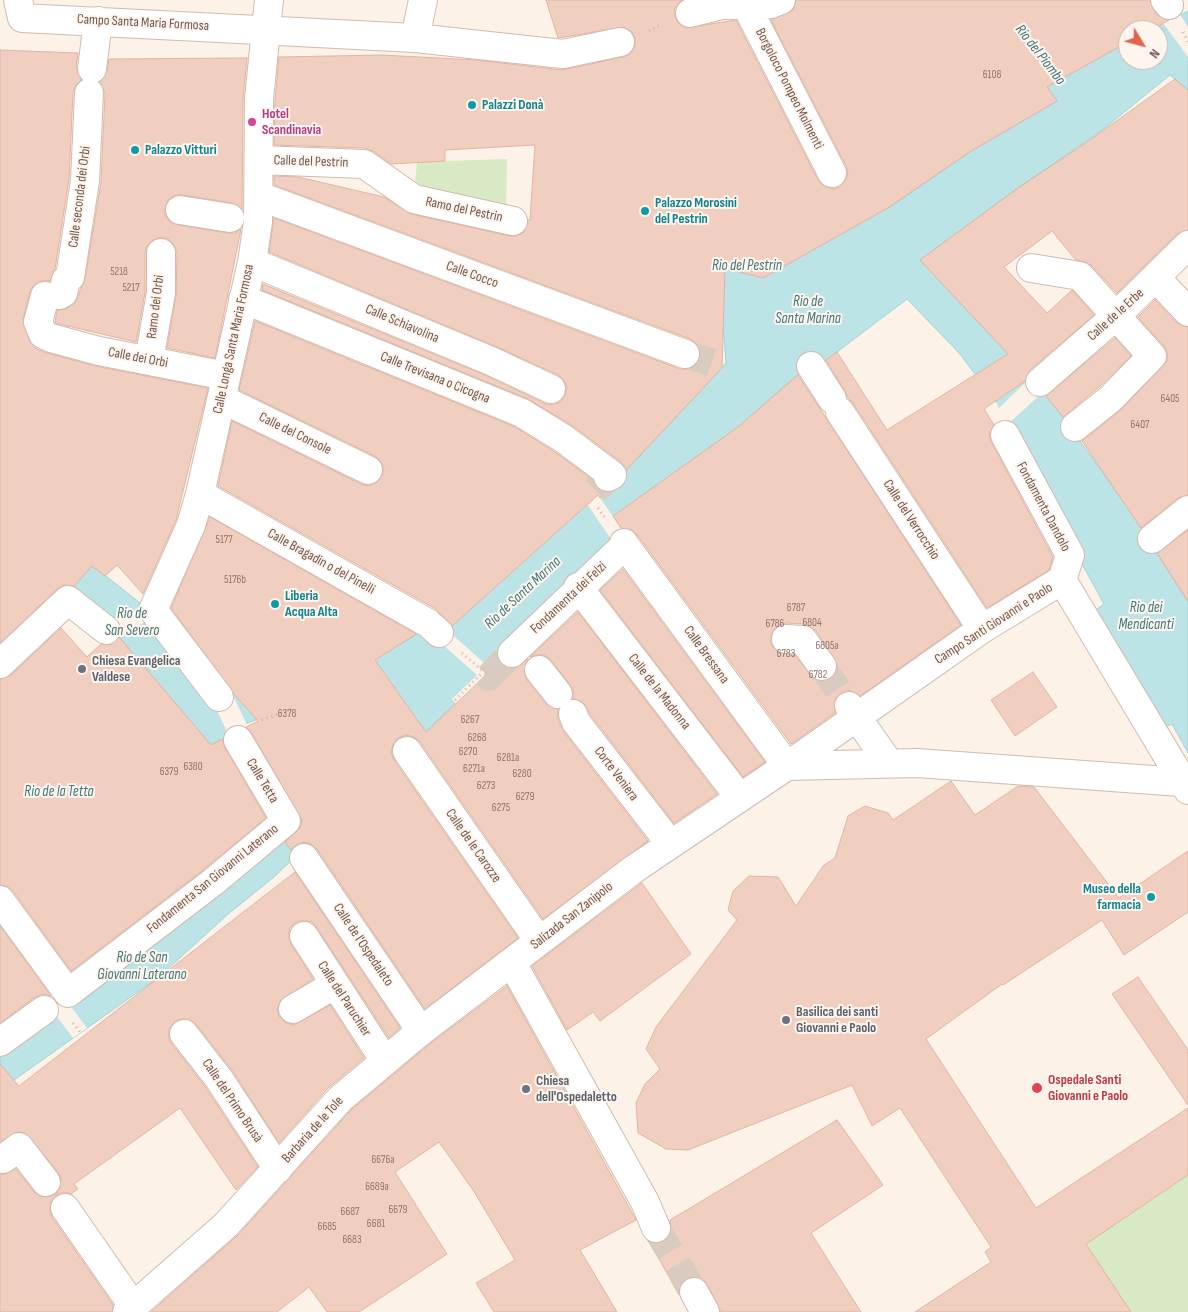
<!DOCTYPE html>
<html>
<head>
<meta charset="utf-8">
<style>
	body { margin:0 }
	#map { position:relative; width:1188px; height:1312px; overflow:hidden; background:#fcf2e7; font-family:"Sofia Sans Condensed",sans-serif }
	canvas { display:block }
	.north { position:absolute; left:1118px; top:20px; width:50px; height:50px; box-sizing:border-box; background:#fef6ee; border:1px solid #c7b6ad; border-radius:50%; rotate:127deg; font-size:14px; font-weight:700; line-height:20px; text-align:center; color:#75574c }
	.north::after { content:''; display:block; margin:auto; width:18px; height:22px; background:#e26350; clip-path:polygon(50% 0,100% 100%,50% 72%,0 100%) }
</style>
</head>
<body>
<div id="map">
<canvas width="1188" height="1312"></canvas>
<div class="north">N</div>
</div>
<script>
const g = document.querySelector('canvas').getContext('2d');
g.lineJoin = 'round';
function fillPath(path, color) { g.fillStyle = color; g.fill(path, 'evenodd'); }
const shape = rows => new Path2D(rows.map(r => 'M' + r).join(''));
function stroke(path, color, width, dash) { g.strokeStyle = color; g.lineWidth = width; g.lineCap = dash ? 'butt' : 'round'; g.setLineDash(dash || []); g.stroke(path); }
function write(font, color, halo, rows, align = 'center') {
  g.font = font + ' "Sofia Sans Condensed",sans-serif'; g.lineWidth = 4; g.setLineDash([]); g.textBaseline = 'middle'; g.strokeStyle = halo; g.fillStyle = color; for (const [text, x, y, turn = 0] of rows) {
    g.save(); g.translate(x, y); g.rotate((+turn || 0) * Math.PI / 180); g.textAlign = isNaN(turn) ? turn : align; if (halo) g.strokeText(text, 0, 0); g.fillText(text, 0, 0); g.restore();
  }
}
const green = shape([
	[507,159,506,215,414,195,417,162],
	[1188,1175,1188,1312,1131,1312,1086,1244]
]);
const water = shape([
	[984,0,1029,25,1072,73,1128,42,1128,60,1158,60,1158,30,1151,30,1188,11,1188,90,1170,75,1101,131,1018,188,920,260,990,335,1036,380,1128,508,1188,602,1188,753,1172,724,1160,729,1094,611,1104,604,1007,427,996,402,960,354,907,299,817,367,805,368,738,427,697,457,486,674,274,877,227,915,159,977,0,1090,0,1046,47,1014,287,816,383,730,294,705,227,731,229,736,166,767,88,756,182,711,117,634,68,593,33,559,0,492,145,607,212,700,231,691,394,648,424,630,447,630,640,456,726,363,723,326,670,16,854,226,895,204,971,151,1057,101,984,0]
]);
const pier = shape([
	[1179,13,1188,27,1188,57,1163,23],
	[1032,376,1043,392,1004,428,993,403,996,402,999,408],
	[596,492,625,534,613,542,587,504],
	[145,607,156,618,117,634,103,624],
	[447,630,491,669,456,704,452,699,477,675,435,638],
	[231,691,247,725,230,732,229,736,212,700],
	[69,995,66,1000,87,1028,73,1038,52,1010,46,1012]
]);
const building = shape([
	[546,0,682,0,675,8,675,16,678,23,685,28,736,20,818,180,824,186,832,189,840,187,845,181,848,173,846,166,771,20,793,10,796,0,1150,0,1157,15,1169,20,1151,30,1128,30,1128,42,1047,87,1057,101,971,151,886,209,763,278,725,268,722,368,626,470,621,462,573,426,528,399,262,290,263,284,485,375,544,403,552,405,560,402,565,395,567,388,564,380,558,375,497,347,269,252,274,218,680,369,688,369,695,366,700,359,700,351,697,344,690,339,274,185,274,176,298,177,384,197,411,214,510,236,517,236,524,232,528,220,530,220,535,145,445,150,445,161,391,164,373,151,365,148,274,145,275,100,279,57,382,55,476,60,562,70,623,57,630,54,635,47,635,39,632,32,624,27,558,38,546,0],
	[0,50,78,53,76,68,81,80,76,85,73,92,69,179,55,269,50,281,41,281,34,285,30,292,23,319,29,340,35,348,44,352,95,366,208,388,176,520,143,594,117,565,105,576,92,566,74,586,64,585,57,589,0,643,0,50],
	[247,58,243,99,242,209,232,203,182,195,175,195,168,200,165,208,165,215,170,222,178,225,228,233,235,233,241,229,215,358,167,348,176,296,177,253,174,245,168,239,161,237,153,240,147,246,145,253,145,292,136,342,55,323,57,310,66,309,75,303,85,279,101,182,105,94,100,82,107,71,109,59,247,58],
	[1175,79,1188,90,1188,230,1177,234,1117,293,1091,265,1075,259,1052,231,1004,267,1047,313,1072,290,1094,315,1030,370,1025,381,984,409,994,425,989,434,991,442,1053,557,1049,570,987,608,853,403,848,398,845,391,826,360,837,352,887,430,1008,354,920,260,1018,188,1087,142,1175,79],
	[1155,300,1177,323,1188,327,1188,495,1178,498,1141,528,1082,441,1121,410,1167,361,1167,353,1164,346,1138,317,1155,300],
	[255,321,515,427,555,452,593,480,599,490,605,492,600,498,598,495,452,626,436,609,218,486,232,421,361,484,369,486,376,483,382,476,384,469,381,462,375,456,239,390,255,321],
	[1115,338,1131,356,1099,387,1063,417,1046,396,1115,338],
	[798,375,961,625,860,696,848,690,840,694,835,700,835,713,791,744,638,536,632,530,621,528,613,516,738,427,798,375],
	[787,623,804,624,816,631,837,664,836,672,832,678,824,681,815,680,795,655,778,652,772,646,770,639,773,631,779,625,787,623],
	[210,517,416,634,375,660,426,732,481,680,499,660,507,668,515,668,528,659,524,672,527,680,546,704,558,709,558,719,563,731,648,841,543,919,420,742,414,737,406,735,398,738,393,745,391,752,394,760,518,938,425,1009,317,849,311,844,303,842,296,845,291,850,285,842,300,828,302,820,251,732,246,727,258,721,234,694,171,608,210,517],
	[1188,530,1188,601,1157,553,1188,530],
	[623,569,765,762,743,777,600,590,623,569],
	[578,612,717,794,674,823,590,714,583,702,573,699,573,691,570,685,551,660,544,655,537,655,530,657,578,612],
	[61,628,87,657,101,644,112,644,119,637,211,745,222,739,225,748,266,818,203,870,71,971,13,891,7,886,0,885,0,679,11,675,61,628],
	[1033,672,1057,707,1015,736,991,700,1033,672],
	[951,781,975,815,1018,786,1034,787,1119,898,1188,851,1188,912,1124,955,1102,920,1003,985,1002,984,926,1039,1036,1208,1188,1108,1188,1175,1086,1244,1131,1312,915,1312,991,1262,985,1252,991,1247,900,1108,872,1126,852,1085,688,1150,666,1149,638,1133,636,1103,645,1084,660,1069,646,1049,656,1027,737,920,728,910,733,891,749,876,778,877,796,906,824,865,835,858,848,816,865,806,888,813,893,820,951,781],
	[295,872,400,1028,389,1038,317,928,312,922,304,920,295,923,290,928,288,936,291,944,313,979,280,1001,277,1009,279,1016,285,1022,294,1025,330,1005,364,1058,328,1088,279,1143,232,1070,196,1024,189,1019,181,1019,175,1021,169,1029,169,1037,171,1043,206,1088,258,1167,236,1190,180,1108,74,1184,78,1189,71,1194,64,1192,57,1195,51,1202,50,1210,52,1217,113,1305,112,1312,0,1312,0,1174,5,1174,16,1169,34,1192,40,1196,48,1197,56,1194,60,1188,61,1180,58,1172,25,1133,17,1132,0,1142,0,1064,19,1086,295,872],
	[642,883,691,954,600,1021,593,1012,567,1030,532,966,642,883],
	[0,926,51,996,43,994,35,997,0,1023,0,926],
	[1138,977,1188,1050,1188,1105,1112,994,1138,977],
	[507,986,636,1220,580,1250,617,1312,494,1312,476,1283,515,1260,473,1190,439,1142,395,1172,447,1254,359,1312,327,1312,309,1287,277,1312,151,1312,238,1235,351,1110,431,1043,507,986],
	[837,1120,883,1185,811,1233,861,1312,721,1312,707,1284,702,1279,695,1276,687,1278,681,1284,679,1295,649,1241,663,1242,669,1237,671,1230,670,1220,837,1120]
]);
const streetTunnel = shape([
	[685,354,723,366],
	[595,490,608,477],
	[822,666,849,706],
	[486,674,489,677,512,653],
	[656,1228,694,1292]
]);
const path = shape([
	[649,31,661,24],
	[1183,32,1188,42],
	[598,508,606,519],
	[462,653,486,674],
	[455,700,483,672],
	[262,720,293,708],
	[73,1023,80,1032]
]);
const street = shape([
	[18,0,22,18,415,38,563,54,620,42],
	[1165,0,1169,5],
	[746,5,832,173],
	[690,13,722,5,771,4,781,0],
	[415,38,423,0],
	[92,69,98,21],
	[259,160,364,164,414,199,513,221],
	[259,196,685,354],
	[180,210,230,218],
	[252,262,491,361,551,389],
	[1031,268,1080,276,1152,356,1110,399,1075,427],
	[1156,278,1188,312],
	[59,295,63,293,66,280,70,277,85,181,89,93],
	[45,296,38,322,43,334,51,338,99,351,226,376],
	[243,299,522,413,564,439,612,475,608,477],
	[149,360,161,293,161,253],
	[811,366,832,399],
	[1040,382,1117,315,1188,245],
	[222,399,368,470],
	[840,412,982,629],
	[1005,435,1070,555,1062,580],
	[200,494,428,623,439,633],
	[1152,539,1188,510],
	[625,545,787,766,917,763,1181,782,1188,778],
	[578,587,740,798],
	[786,639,803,640,822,666],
	[512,653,625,545,624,543],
	[0,664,68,600,106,630],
	[539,670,558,694],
	[219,697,153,610,191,525,200,494,252,262,258,222,259,99,269,0],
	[849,706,889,763],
	[573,714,576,722,662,833],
	[407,751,539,941],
	[304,858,421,1031],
	[0,900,68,993,213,882,286,821,238,740],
	[304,936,385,1061],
	[512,963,645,1202,656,1228],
	[293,1009,334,985],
	[184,1034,219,1079,278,1169],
	[0,1042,44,1010],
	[3,1159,19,1147,46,1182],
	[65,1208,133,1306],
	[694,1292,705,1312],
	[127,1312,226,1225,340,1099,421,1031,634,869,787,766,982,629,1062,580,1188,790]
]);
const markers = [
	[472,105,5,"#0f9aa8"],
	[252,122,5,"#d1479c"],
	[135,150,5,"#0f9aa8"],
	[645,211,5,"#0f9aa8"],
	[275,604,5,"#0f9aa8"],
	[82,669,5,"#6b7280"],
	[1151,897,5,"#0f9aa8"],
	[786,1020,5,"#6b7280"],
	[1037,1088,6,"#e0444e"],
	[526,1089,5,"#6b7280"]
];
const numberNames = [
	["6108",992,75],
	["5218",119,272],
	["5217",131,288],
	["6405",1170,399],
	["6407",1140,425],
	["5177",224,540],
	["5176b",235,580],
	["6787",796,608],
	["6804",812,623],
	["6786",775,624],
	["6805a",827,646],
	["6783",786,654],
	["6782",818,675],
	["6378",287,714],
	["6267",470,720],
	["6268",477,738],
	["6270",468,752],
	["6281a",508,758],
	["6380",193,767],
	["6271a",474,769],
	["6379",169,772],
	["6280",522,774],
	["6273",486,786],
	["6279",525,797],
	["6275",501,808],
	["6676a",383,1160],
	["6689a",377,1187],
	["6679",398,1210],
	["6687",350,1212],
	["6681",376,1224],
	["6685",327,1227],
	["6683",352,1240]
];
const streetNames = [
	["Campo Santa Maria Formosa",143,23,3],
	["Borgoloco Pompeo Molmenti",789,89,63],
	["Calle del Pestrin",311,162,2],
	["Calle seconda dei Orbi",80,197,-83],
	["Ramo del Pestrin",464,210,12],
	["Calle Cocco",472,275,20],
	["Ramo dei Orbi",156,307,-83],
	["Calle de le Erbe",1116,315,-42],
	["Calle Schiavolina",402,324,23],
	["Calle Longa Santa Maria Formosa",234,339,-78],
	["Calle dei Orbi",138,358,11],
	["Calle Trevisana o Cicogna",435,378,22],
	["Calle del Console",295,434,26],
	["Fondamenta Dandolo",1043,507,62],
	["Calle del Verrocchio",911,520,57],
	["Calle Bragadin o del Pinelli",321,562,29],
	["Fondamenta dei Felzi",569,598,-43],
	["Campo Santi Giovanni e Paolo",994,624,-33],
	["Calle Bressana",706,655,54],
	["Calle de la Madonna",659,692,52],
	["Corte Veniera",616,774,53],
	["Calle Tetta",262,781,59],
	["Calle de le Carozze",473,846,55],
	["Fondamenta San Giovanni Laterano",213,879,-39],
	["Salizada San Zanipolo",572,916,-38],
	["Calle de l'Ospedaleto",363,945,56],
	["Calle del Paruchier",344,999,57],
	["Calle del Primo Brusà",232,1101,56],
	["Barbaria de le Tole",313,1130,-48]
];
const cultureNames = [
	["Palazzi Donà",482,105],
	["Palazzo Vitturi",145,150],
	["Palazzo Morosini",655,203],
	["del Pestrin",655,219],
	["Liberia",285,596],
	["Acqua Alta",285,612],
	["Museo della",1141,889,"right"],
	["farmacia",1141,905,"right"]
];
const hotelNames = [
	["Hotel",262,114],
	["Scandinavia",262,130]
];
const worshipNames = [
	["Chiesa Evangelica",92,661],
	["Valdese",92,677],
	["Basilica dei santi",796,1012],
	["Giovanni e Paolo",796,1028],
	["Chiesa",536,1081],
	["dell'Ospedaletto",536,1097]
];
const healthNames = [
	["Ospedale Santi",1048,1080],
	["Giovanni e Paolo",1048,1096]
];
const waterNames = [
	["Rio del Piombo",1040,55,52],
	["Rio del Pestrin",747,266],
	["Rio de",808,302],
	["Santa Marina",808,319],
	["Rio de Santa Marina",523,593,-43],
	["Rio dei",1146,608],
	["Mendicanti",1146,625],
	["Rio de",132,614],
	["San Severo",132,631],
	["Rio de la Tetta",59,792],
	["Rio de San",142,958],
	["Giovanni Laterano",142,975]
];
fillPath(green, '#d8e9c6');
fillPath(water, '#bce3e5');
stroke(water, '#a2d4d7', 1);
fillPath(pier, '#fcf2e7');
fillPath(building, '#f1cfc0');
stroke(building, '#e3b3a0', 1);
stroke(streetTunnel, '#dacbc0', 28, [28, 14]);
stroke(street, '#d0bbb0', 30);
stroke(path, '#d6b2a2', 3, [1, 4]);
stroke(street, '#fff', 28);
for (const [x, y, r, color] of markers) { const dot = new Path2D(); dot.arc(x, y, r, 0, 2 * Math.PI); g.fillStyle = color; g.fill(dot); stroke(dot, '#fef6ee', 2); }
write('11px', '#947569', null, numberNames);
write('14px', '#75574c', '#fef6ee', streetNames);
write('bold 14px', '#0d838f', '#fef6ee', cultureNames, 'left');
write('bold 14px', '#b23c85', '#fef6ee', hotelNames, 'left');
write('bold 14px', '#5b616d', '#fef6ee', worshipNames, 'left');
write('bold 14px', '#be3a42', '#fef6ee', healthNames, 'left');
write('italic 15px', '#40767a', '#fef6ee', waterNames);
</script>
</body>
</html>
